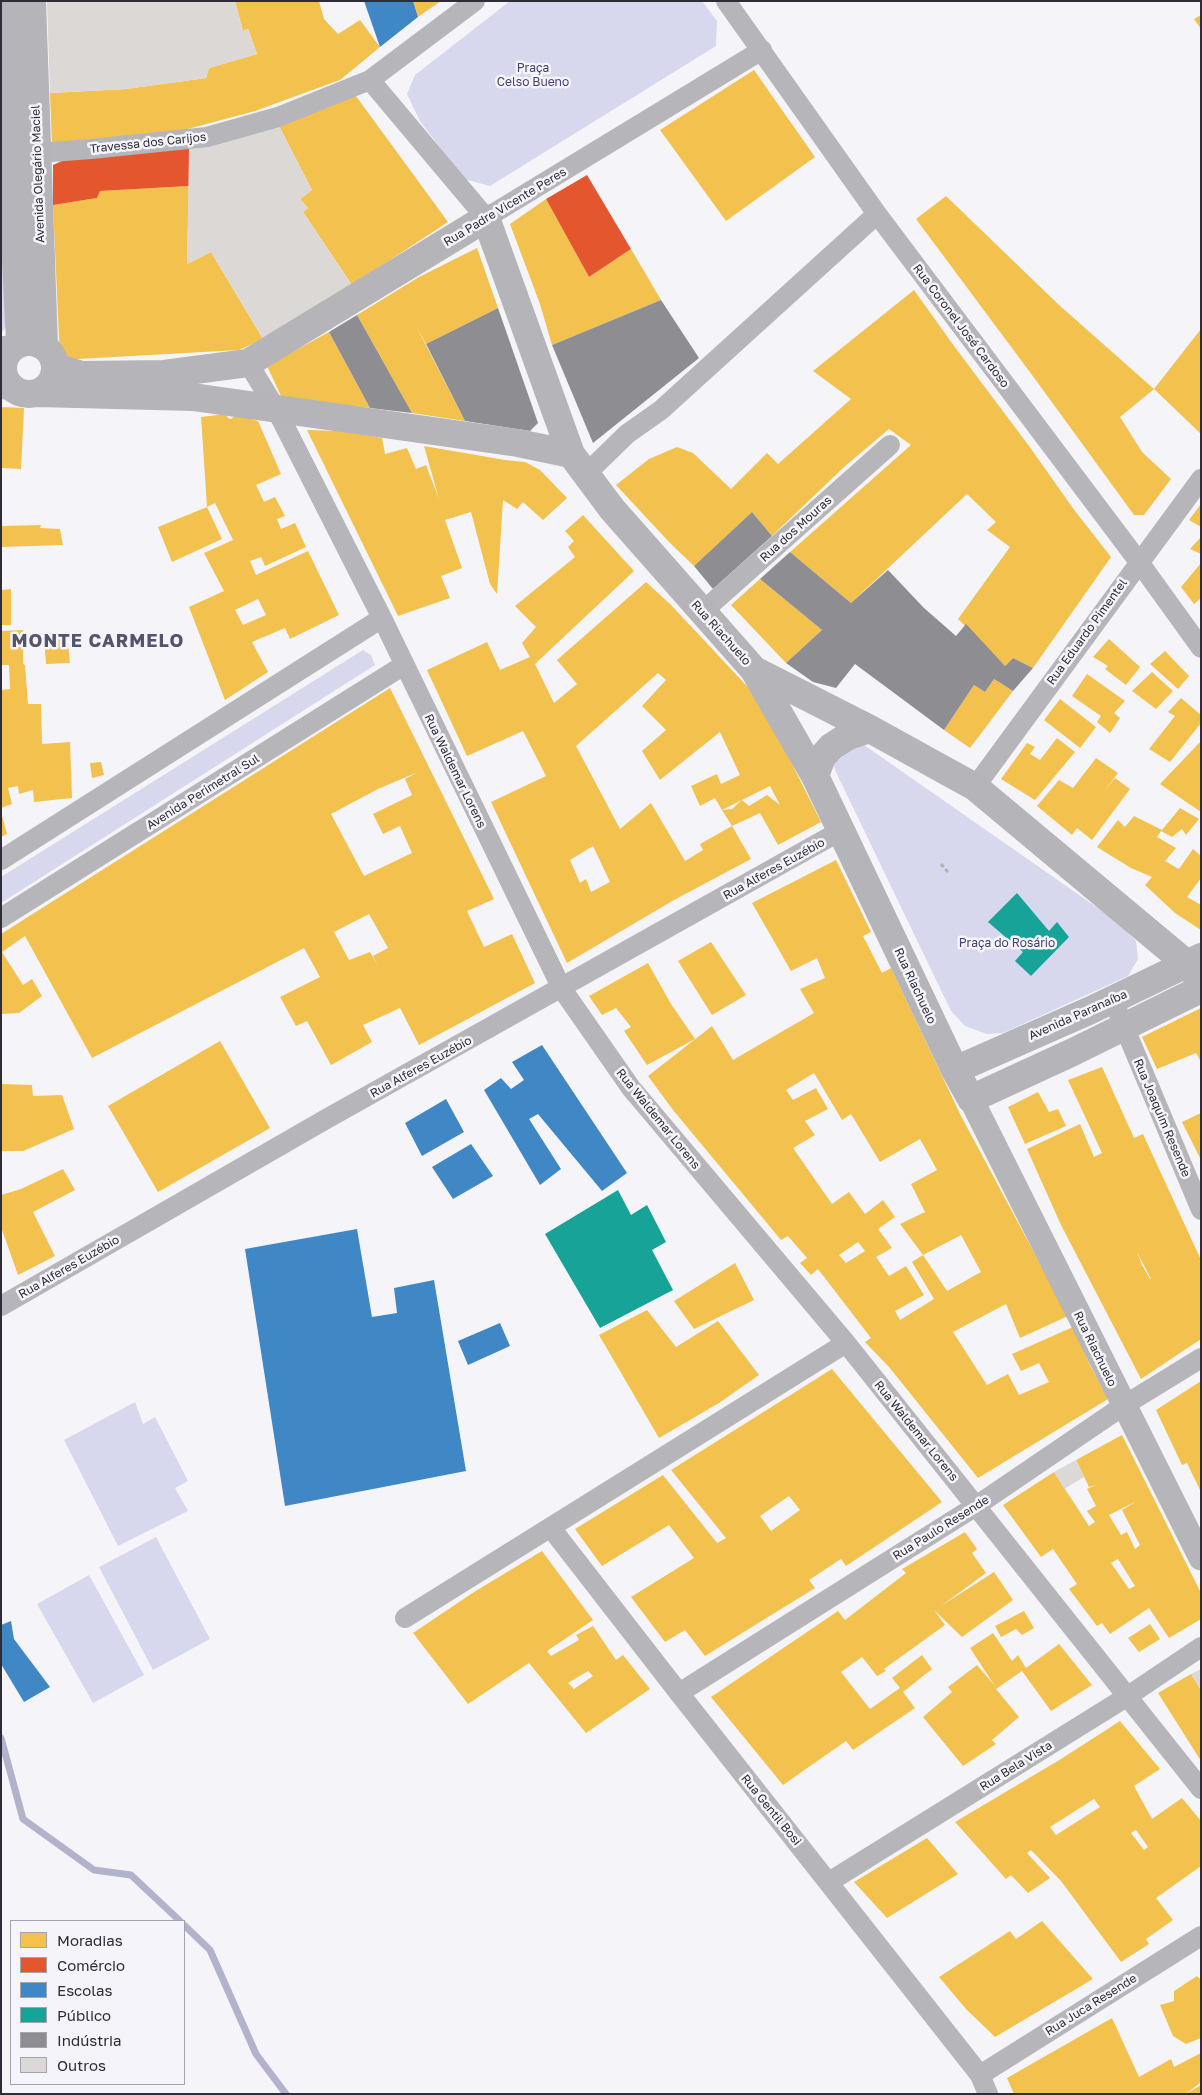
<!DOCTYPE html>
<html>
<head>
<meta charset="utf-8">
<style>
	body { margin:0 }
	#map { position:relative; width:1202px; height:2095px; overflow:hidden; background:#f5f5f9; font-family:"Golos Text",sans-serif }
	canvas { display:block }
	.frame { position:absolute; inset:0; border:2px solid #2d2c38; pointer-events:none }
	.legend { position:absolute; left:10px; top:1920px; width:175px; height:165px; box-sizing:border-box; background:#f4f4fa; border:1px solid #a4a4ac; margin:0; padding:6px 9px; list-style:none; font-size:15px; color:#2d2c38 }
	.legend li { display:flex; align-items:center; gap:10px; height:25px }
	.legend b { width:25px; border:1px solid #a4a4ac }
</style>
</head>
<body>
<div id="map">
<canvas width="1202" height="2095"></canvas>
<div class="frame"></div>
<ul class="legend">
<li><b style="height:14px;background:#f2c14e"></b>Moradias</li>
<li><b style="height:14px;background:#e4572e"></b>Comércio</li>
<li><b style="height:14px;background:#3f88c5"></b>Escolas</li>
<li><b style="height:14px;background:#17a398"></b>Público</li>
<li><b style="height:14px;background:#8d8d92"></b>Indústria</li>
<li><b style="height:14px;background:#dbd8d5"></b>Outros</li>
</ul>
</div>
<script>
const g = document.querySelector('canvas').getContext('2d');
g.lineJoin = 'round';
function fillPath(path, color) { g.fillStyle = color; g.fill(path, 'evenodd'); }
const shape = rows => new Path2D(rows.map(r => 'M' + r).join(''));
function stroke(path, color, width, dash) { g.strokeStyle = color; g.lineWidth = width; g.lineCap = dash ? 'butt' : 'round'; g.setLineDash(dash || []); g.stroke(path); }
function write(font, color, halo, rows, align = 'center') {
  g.font = font + ' "Golos Text",sans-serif'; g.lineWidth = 5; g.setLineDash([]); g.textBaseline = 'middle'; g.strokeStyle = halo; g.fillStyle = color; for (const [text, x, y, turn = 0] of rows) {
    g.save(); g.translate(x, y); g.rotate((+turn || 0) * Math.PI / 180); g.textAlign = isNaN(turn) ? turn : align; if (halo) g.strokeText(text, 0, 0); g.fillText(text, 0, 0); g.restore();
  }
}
const green = shape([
	[510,1,702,1,717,21,716,46,490,186,464,179,420,121,407,94,415,75],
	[1,74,11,318,1,334],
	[363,650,371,655,375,665,1,903,1,877],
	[854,738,1115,920,1136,941,1138,959,1128,976,1003,1033,987,1034,965,1026,951,1011,835,770,832,758],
	[135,1402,143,1424,155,1417,188,1481,175,1488,188,1511,118,1546,64,1440],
	[156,1537,210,1639,153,1670,99,1567],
	[89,1575,144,1675,93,1703,37,1604]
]);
const homes = shape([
	[235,1,319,1,324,19,338,34,360,20,380,47,340,80,255,111,184,130,52,146,50,93,126,89,206,78,209,68,257,54,248,29,243,31],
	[413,1,441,1,418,17],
	[1201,15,1201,29,1194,19],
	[754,70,815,157,726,221,660,130],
	[353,92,448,222,352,285,303,212,308,208,300,199,312,190,279,126],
	[189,186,187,264,211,252,263,339,239,350,60,360,53,205,97,198,100,191],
	[946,196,1059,305,1154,389,1120,417,1142,452,1171,479,1144,515,1134,515,1035,379,916,219],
	[546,199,589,277,631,249,661,300,552,345,540,304,510,224],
	[477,248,498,308,426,344,415,324,465,421,412,413,357,315,419,277],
	[914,290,954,346,1029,446,1075,511,1111,557,1033,668,1013,658,1005,666,958,619,1010,547,987,530,996,522,967,494,851,603,790,552,911,445,889,429,844,467,772,536,752,512,694,566,671,544,616,485,649,459,677,447,693,453,731,489,767,453,778,464,851,399,813,371],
	[1201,329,1201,434,1154,389],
	[329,332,370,408,282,398,267,366],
	[1,407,24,408,21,469,1,468],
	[226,414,228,418,231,419,236,415,245,415,251,419,258,421,281,474,256,485,264,502,275,497,285,516,277,519,281,529,295,523,306,547,265,566,261,557,250,561,256,575,308,551,339,615,290,639,285,628,252,642,268,672,225,700,189,607,224,591,204,553,233,540,215,503,207,507,201,417],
	[258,599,266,615,243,625,235,610],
	[307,430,340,431,382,438,385,454,407,448,416,469,426,465,439,499,424,446,505,460,525,462,540,470,567,498,543,520,523,502,517,509,503,500,497,594,490,584,471,512,445,520,462,568,441,576,450,598,398,616],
	[1201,504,1201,527,1189,520],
	[207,507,222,539,172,562,158,527],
	[583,515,634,571,535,664,554,703,577,684,557,660,646,582,671,605,760,700,821,822,778,845,760,813,732,826,751,859,674,900,567,963,491,802,546,776,523,731,467,756,427,670,487,642,500,670,530,657,522,643,536,627,515,606,575,557,568,547,574,541,565,531],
	[658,673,666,680,642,706,666,730,642,751,660,780,720,732,740,775,721,784,717,774,691,786,700,806,715,798,722,810,770,786,780,805,767,795,749,806,742,800,732,809,722,810,732,826,700,844,703,850,685,861,651,803,620,829,576,746],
	[593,846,610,882,591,892,586,879,580,883,570,860],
	[41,525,40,528,60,529,63,545,1,547,1,526],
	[1201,537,1201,554,1190,549],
	[1201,563,1201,598,1194,604,1181,587],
	[760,579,822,630,786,663,731,605],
	[11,589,11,625,1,625,1,590],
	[23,630,23,664,25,665,28,704,41,704,42,744,70,742,72,798,34,802,33,790,19,794,18,786,8,788,12,804,1,808,1,690,10,689,9,665,1,665,1,631],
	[67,635,70,663,46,664,44,637],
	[1109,639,1140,667,1126,685,1105,669,1108,666,1093,657],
	[1165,651,1189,676,1178,689,1150,664],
	[1152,672,1173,691,1156,709,1132,691],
	[1087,674,1125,701,1114,713,1120,718,1110,733,1097,722,1101,716,1072,696],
	[994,679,1013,691,970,748,944,730,974,685,985,692],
	[390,688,494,899,467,911,484,947,512,934,535,983,419,1045,400,1008,363,1025,372,1042,331,1065,307,1021,296,1026,280,997,320,977,304,948,92,1058,25,936,2,952,23,985,32,979,42,996,19,1013,1,1014,1,934],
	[418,772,405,779,412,795,373,814,383,834,400,826,412,853,364,876,331,814,378,789],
	[369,914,388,948,373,956,378,966,370,952,349,960,334,932],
	[1181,698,1201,715,1201,723,1170,762,1149,749,1175,716,1168,712],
	[1060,699,1096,727,1080,748,1044,720],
	[1057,738,1075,752,1035,800,1001,779,1027,743,1035,747,1030,754,1040,760],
	[1201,741,1201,812,1160,784],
	[1096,758,1118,773,1102,794,1115,778,1130,789,1092,840,1077,828,1072,835,1037,806,1059,780,1073,788],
	[101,762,104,775,92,778,90,763],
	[1180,808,1199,819,1186,835,1182,829,1172,837,1161,831,1157,837,1176,848,1165,861,1179,869,1193,849,1201,856,1201,878,1187,897,1201,905,1201,930,1175,913,1145,885,1152,877,1131,868,1097,847,1118,820,1125,827,1134,816,1162,830],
	[1,812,7,834,1,837],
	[836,860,871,932,863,936,882,973,891,968,961,1116,1068,1316,1020,1338,1006,1304,953,1332,987,1385,1008,1374,1019,1395,1049,1382,1039,1363,1021,1371,1012,1354,1073,1327,1090,1365,1108,1399,978,1478,889,1367,865,1342,871,1338,818,1269,811,1275,800,1263,807,1258,788,1236,781,1240,673,1110,648,1076,712,1026,733,1060,814,1013,800,989,825,978,817,958,791,971,752,903],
	[814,1073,842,1120,851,1114,880,1162,920,1139,937,1170,911,1184,925,1212,900,1224,923,1255,961,1235,981,1272,947,1291,923,1255,912,1262,934,1299,900,1320,895,1311,924,1295,906,1266,889,1276,876,1257,892,1248,878,1229,895,1217,883,1200,865,1214,849,1192,832,1204,793,1148,815,1135,805,1121,828,1109,816,1088,793,1100,786,1090],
	[858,1242,865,1251,846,1263,839,1255],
	[711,942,746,995,712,1015,678,961],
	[648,963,671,1004,695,1039,647,1065,624,1031,631,1027,616,1008,602,1015,589,996],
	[1201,1008,1201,1062,1196,1053,1157,1069,1142,1037],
	[220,1041,270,1128,158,1192,108,1106],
	[1102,1067,1134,1138,1143,1134,1201,1260,1201,1339,1141,1379,1061,1225,1027,1149,1080,1124,1094,1157,1102,1153,1068,1080],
	[1137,1252,1151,1279,1150,1279,1142,1265],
	[1,1084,32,1085,33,1096,62,1095,74,1129,23,1151,1,1151],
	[1038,1092,1049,1112,1058,1109,1066,1126,1025,1144,1008,1107],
	[1201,1113,1201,1160,1182,1122],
	[63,1169,75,1190,33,1212,55,1256,18,1275,1,1227,1,1195,21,1189],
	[735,1263,754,1300,694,1329,674,1301],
	[647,1310,676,1347,718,1321,759,1375,719,1403,659,1438,599,1335],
	[832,1369,942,1502,846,1566,841,1559,809,1580,815,1588,705,1656,685,1630,665,1642,631,1597,694,1558,669,1525,602,1566,575,1529,663,1475,717,1543,726,1538,671,1470],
	[789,1496,800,1510,771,1531,760,1516],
	[1201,1381,1201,1492,1187,1463,1182,1465,1156,1410],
	[1122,1435,1201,1593,1201,1619,1169,1638,1149,1608,1110,1634,1102,1623,1097,1626,1069,1589,1077,1584,1053,1549,1041,1557,1003,1505,1054,1472,1089,1526,1095,1522,1087,1511,1096,1506,1087,1489,1096,1485,1089,1487,1076,1460],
	[1137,1501,1122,1510,1140,1545,1135,1549,1127,1532,1121,1535,1109,1515],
	[1118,1559,1135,1586,1129,1589,1111,1563],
	[965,1532,977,1549,972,1553,986,1573,941,1606,994,1572,1013,1600,962,1637,934,1610,945,1625,884,1669,886,1671,877,1676,862,1657,841,1672,870,1709,900,1688,892,1678,922,1655,932,1669,903,1692,915,1708,853,1750,846,1741,783,1785,711,1697,838,1611,845,1620,906,1573,902,1569],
	[542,1551,593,1620,547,1651,551,1656,579,1640,576,1635,593,1626,616,1660,623,1655,650,1689,586,1733,529,1663,468,1704,413,1633,474,1592],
	[588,1671,593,1676,574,1689,568,1683],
	[1024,1611,1034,1628,1022,1635,1016,1629,1001,1637,995,1626],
	[1150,1624,1160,1639,1139,1652,1128,1638],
	[993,1633,1012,1661,1018,1655,1026,1668,1059,1644,1092,1685,1051,1711,1022,1671,996,1689,1019,1717,992,1740,996,1744,963,1766,923,1717,952,1692,948,1687,977,1665,995,1686,970,1648],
	[1191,1674,1201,1690,1201,1761,1158,1693],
	[1120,1721,1160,1769,1134,1786,1152,1819,1182,1798,1201,1821,1201,1866,1156,1898,1173,1920,1146,1939,1149,1944,1121,1962,1061,1881,1031,1850,1027,1853,1050,1878,1028,1893,1011,1875,1006,1879,955,1822,1061,1759],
	[1094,1799,1100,1807,1056,1835,1050,1827],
	[1136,1830,1148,1847,1144,1850,1131,1833],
	[927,1838,958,1874,887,1918,854,1882],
	[1042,1921,1093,1979,995,2037,966,2009,939,1977,1010,1931,1016,1939],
	[1197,1976,1201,1980,1201,2038,1186,2044,1173,2036,1160,2005,1174,2001,1174,1991],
	[1112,2018,1139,2077,1171,2059,1174,2067,1201,2053,1201,2082,1186,2094,1014,2094,1007,2078],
	[1201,2085,1201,2094,1186,2094]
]);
const shops = shape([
	[189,148,189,186,100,191,97,198,53,205,53,165,64,160],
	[587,175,631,249,589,277,546,199]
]);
const schools = shape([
	[364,1,413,1,418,17,380,47],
	[542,1045,627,1173,602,1191,538,1114,529,1119,561,1169,540,1185,484,1090,501,1078,511,1089,524,1080,512,1062],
	[446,1099,464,1132,422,1156,405,1123],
	[471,1144,493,1176,453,1199,432,1167],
	[357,1229,372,1317,397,1313,394,1288,434,1280,466,1471,285,1506,245,1249],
	[500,1323,510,1346,468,1365,458,1341],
	[11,1621,14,1639,50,1687,24,1702,1,1664,1,1625]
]);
const public = shape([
	[1017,893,1049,931,1057,922,1069,937,1031,976,1015,961,1023,952,988,922],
	[618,1190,631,1215,647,1205,666,1242,652,1250,673,1290,600,1328,545,1234]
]);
const industry = shape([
	[661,300,699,358,593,443,552,345],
	[498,308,538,423,530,431,465,421,426,344],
	[357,315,412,413,370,408,329,332],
	[752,512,772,536,713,589,694,566],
	[790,552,851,603,888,570,924,608,956,636,966,624,1005,666,1013,658,1033,668,1013,691,994,679,985,692,974,685,944,730,855,664,836,688,813,682,786,663,822,630,760,579]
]);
const stream = shape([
	[1,1738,23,1819,94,1870,131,1875,180,1921],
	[184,1925,210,1950,256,2054,286,2094]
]);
const building = shape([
	[47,1,235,1,243,31,248,29,257,54,209,68,206,78,126,89,50,93],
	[279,126,312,190,300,199,308,208,303,212,352,285,263,339,211,252,187,264,189,148],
	[1076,1460,1084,1477,1064,1489,1054,1472],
	[1201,1669,1201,1690,1191,1674]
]);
const path = shape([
	[941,864,948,872]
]);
const minor = shape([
	[726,1,877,214,1139,562,1201,648],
	[370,80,486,218,762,50],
	[24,154,91,149,207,137,278,117,370,80,475,1],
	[1,346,12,346],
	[248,363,276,409,382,618,562,989,631,1088,846,1343,1201,1789],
	[1,389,13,390],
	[586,474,627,434,661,410,877,214],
	[702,612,890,445],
	[975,787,1201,479],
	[1,860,382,618],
	[1,918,404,665],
	[1113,1000,1201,1210],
	[1,1306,328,1118,842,830],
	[551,1528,679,1693,980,2075,988,2094],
	[405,1618,846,1343],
	[679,1693,976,1506,1123,1406,1201,1358],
	[829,1882,1128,1696,1201,1647],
	[980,2075,1201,1936]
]);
const tertiary = shape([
	[971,1099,1201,1558]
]);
const secondary = shape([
	[6,1,10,135,20,342],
	[32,1,44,346],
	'3 368a26 26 0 1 1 52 0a26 26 0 1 1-52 0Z',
	[55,367,81,375,164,374,248,363,486,218,571,454,612,509,754,670,815,776,955,1070,971,1099,1073,1052,1201,989],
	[37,393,193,397,518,443,571,454],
	[754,670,870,729,975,787,1187,964,1201,981],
	[815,776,822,757,831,747,848,736,870,729],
	[955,1070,1091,1010,1201,957]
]);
const parkNames = [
	["Praça",533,68],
	["Celso Bueno",533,82],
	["Praça do Rosário",1007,943]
];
const streetNames = [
	["Travessa dos Carijos",148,143,-6],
	["Avenida Olegário Maciel",38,174,-92],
	["Rua Padre Vicente Peres",505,207,-31],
	["Rua Coronel José Cardoso",961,326,53],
	["Rua dos Mouras",796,529,-42],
	["Rua Eduardo Pimentel",1087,632,-54],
	["Rua Riachuelo",721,633,48],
	["Rua Waldemar Lorens",455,771,64],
	["Avenida Perimetral Sul",203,792,-32],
	["Rua Alferes Euzébio",774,869,-29],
	["Rua Riachuelo",915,986,65],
	["Avenida Paranaíba",1078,1015,-24],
	["Rua Alferes Euzébio",421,1067,-29],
	["Rua Joaquim Resende",1162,1118,67],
	["Rua Waldemar Lorens",658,1119,51],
	["Rua Alferes Euzébio",69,1267,-30],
	["Rua Riachuelo",1095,1349,64],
	["Rua Waldemar Lorens",916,1431,51],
	["Rua Paulo Resende",941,1528,-32],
	["Rua Bela Vista",1016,1766,-32],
	["Rua Gentil Bosi",771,1810,51],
	["Rua Juca Resende",1091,2005,-32]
];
const districtNames = [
	["MONTE CARMELO",98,641]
];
fillPath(green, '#d7d7ed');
fillPath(homes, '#f2c14e');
fillPath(shops, '#e4572e');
fillPath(schools, '#3f88c5');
fillPath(public, '#17a398');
fillPath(industry, '#8d8d92');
stroke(stream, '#b3b2cd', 7);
fillPath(building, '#dbd8d5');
stroke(path, '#b2b2b5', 3, [4, 2.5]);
stroke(minor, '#b5b5ba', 20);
stroke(tertiary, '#b5b5ba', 25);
stroke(secondary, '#b4b4b9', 28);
write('12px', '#464074', '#f4f4fa', parkNames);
write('12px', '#2d2c38', '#f4f4fa', streetNames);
g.letterSpacing = '1px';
write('bold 18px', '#55546d', '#f4f4fa', districtNames);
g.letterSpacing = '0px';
</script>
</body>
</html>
